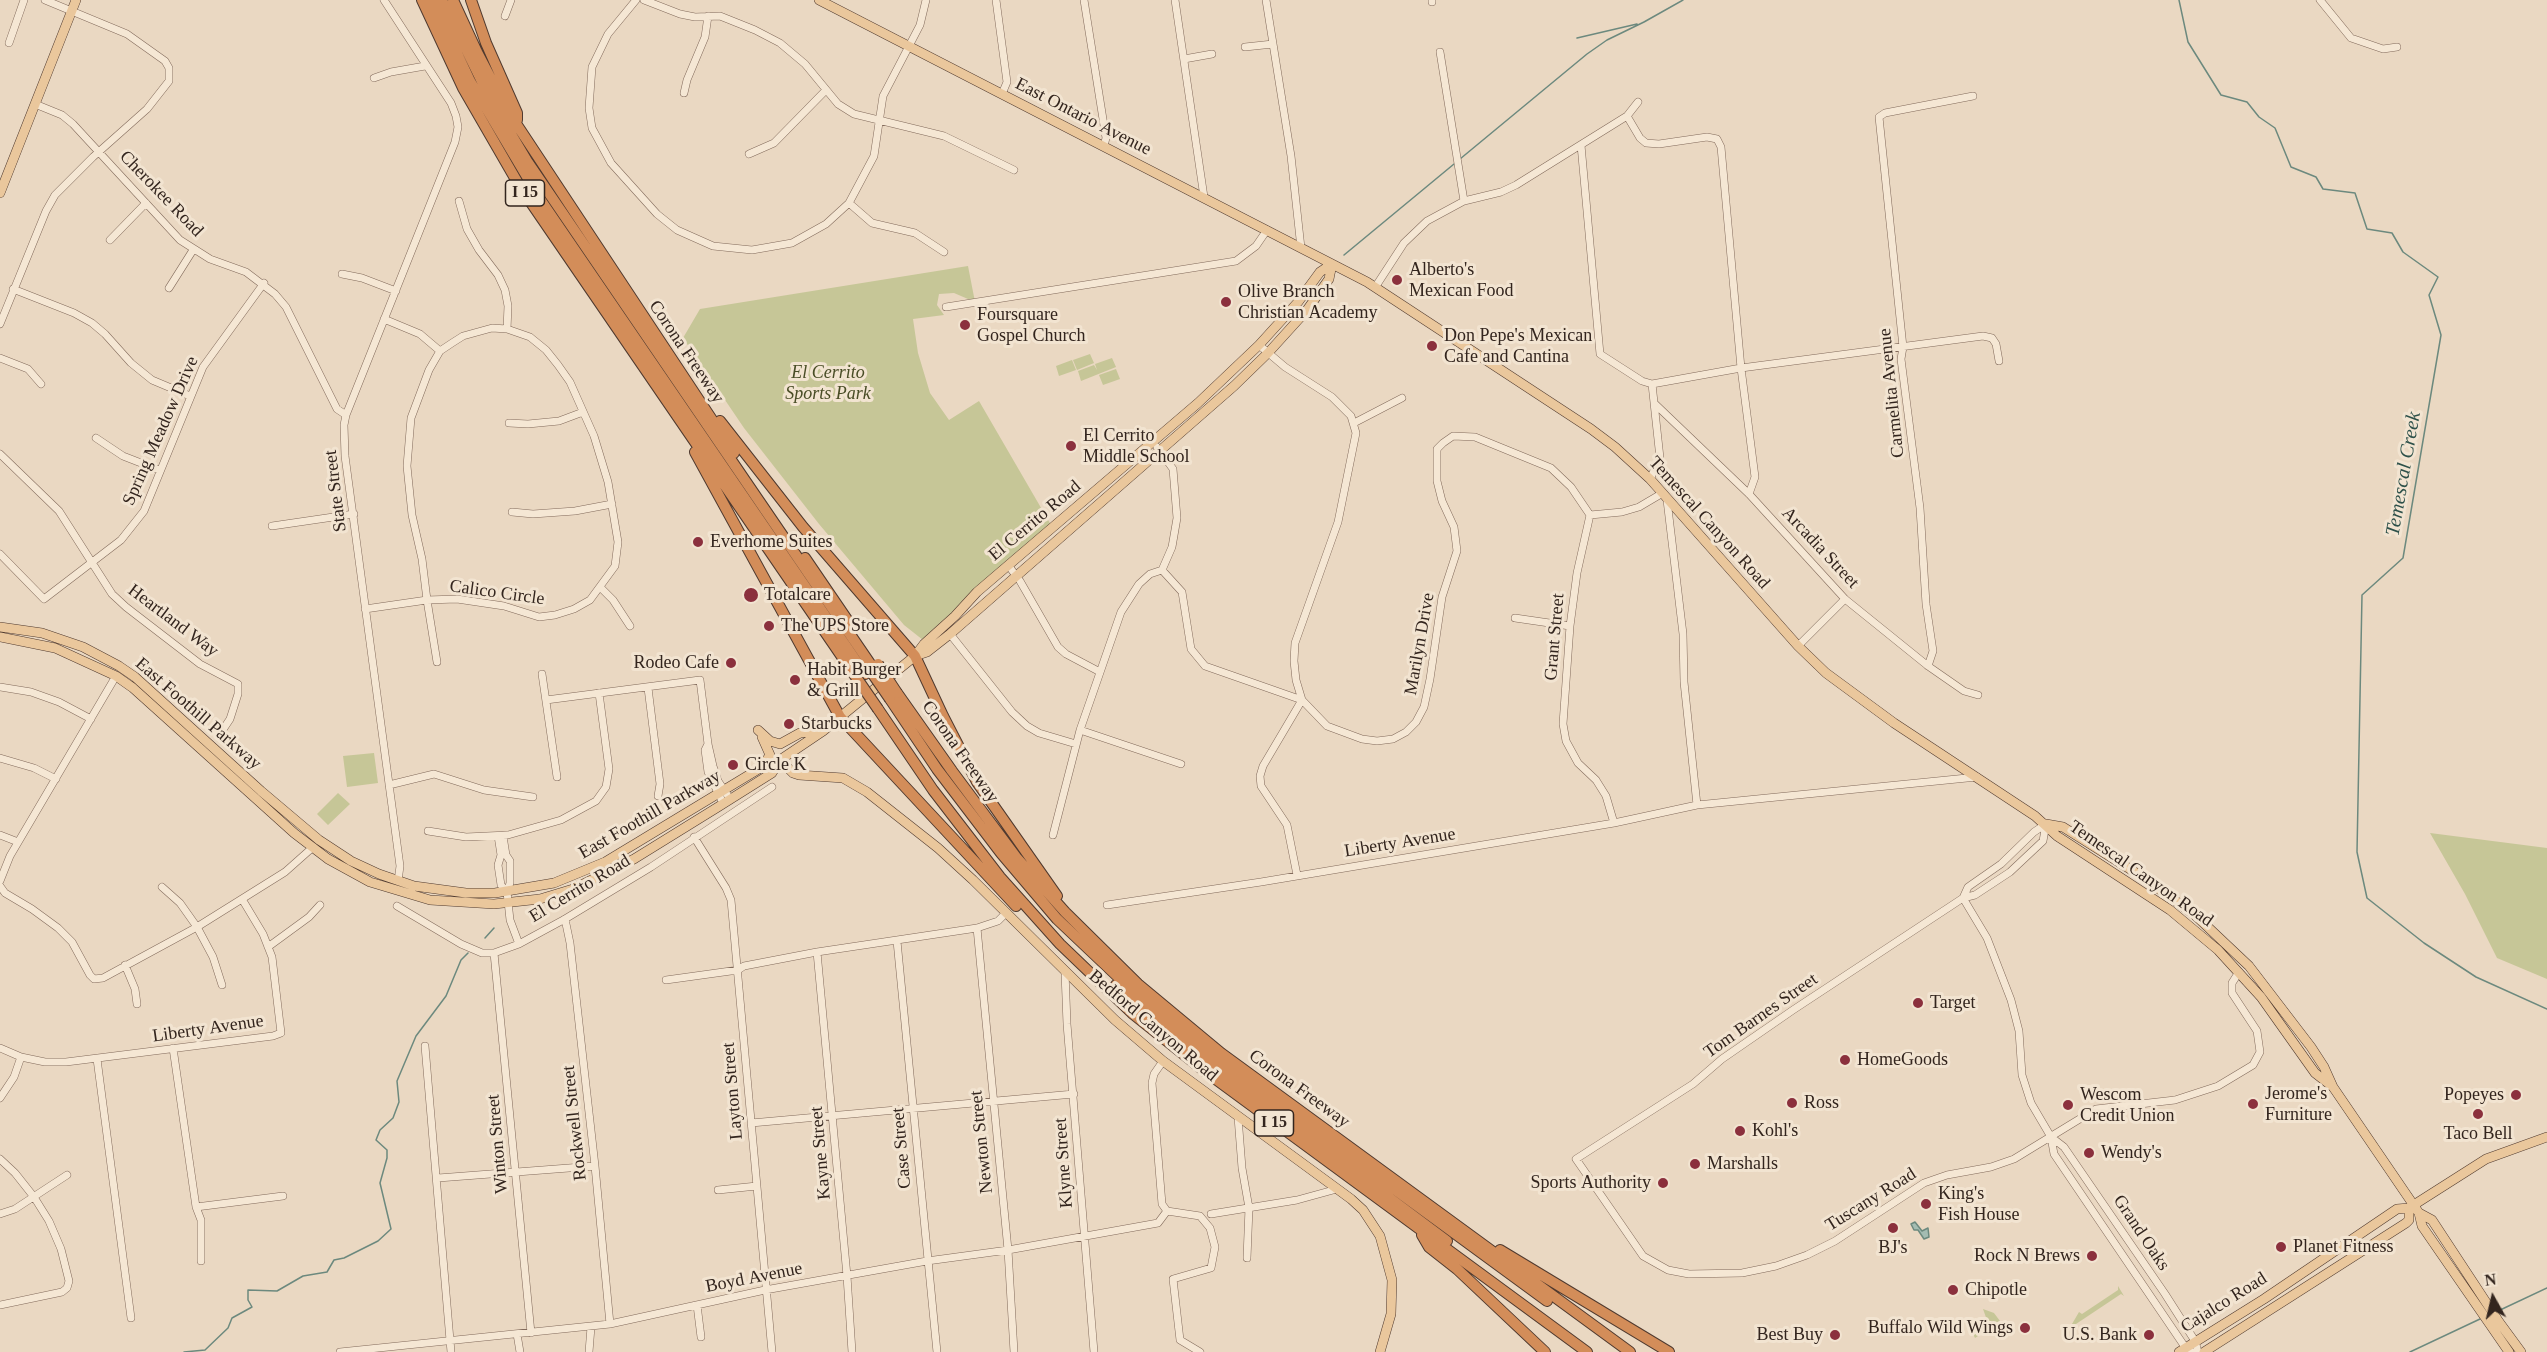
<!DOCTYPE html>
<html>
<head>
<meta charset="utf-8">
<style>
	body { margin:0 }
	#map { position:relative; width:2547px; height:1352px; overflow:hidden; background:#ead8c2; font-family:Georgia,serif }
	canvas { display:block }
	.north { position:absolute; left:2463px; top:1268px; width:60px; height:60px; -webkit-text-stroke:4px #f2e4d1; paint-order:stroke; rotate:352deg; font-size:16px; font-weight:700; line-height:24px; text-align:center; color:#33251e }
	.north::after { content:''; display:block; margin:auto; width:21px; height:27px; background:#33251e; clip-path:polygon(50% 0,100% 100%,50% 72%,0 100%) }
</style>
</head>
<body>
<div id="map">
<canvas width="2547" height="1352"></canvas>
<div class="north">N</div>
</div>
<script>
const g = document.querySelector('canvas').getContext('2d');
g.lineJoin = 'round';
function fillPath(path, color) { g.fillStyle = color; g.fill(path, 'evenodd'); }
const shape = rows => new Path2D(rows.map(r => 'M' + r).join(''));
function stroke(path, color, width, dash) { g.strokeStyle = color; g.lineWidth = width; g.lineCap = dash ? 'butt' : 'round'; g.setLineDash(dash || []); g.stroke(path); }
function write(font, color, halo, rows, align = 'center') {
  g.font = font + ' Georgia,serif'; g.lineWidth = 6; g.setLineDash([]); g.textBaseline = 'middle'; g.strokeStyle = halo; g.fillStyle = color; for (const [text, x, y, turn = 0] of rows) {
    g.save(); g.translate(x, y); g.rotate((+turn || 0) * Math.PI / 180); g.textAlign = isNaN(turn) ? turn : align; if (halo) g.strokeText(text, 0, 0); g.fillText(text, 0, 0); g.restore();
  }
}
const green = shape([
	[968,266,975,302,954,293,939,294,937,305,944,315,913,319,918,353,930,393,949,420,979,401,1051,525,1007,560,981,593,923,640,904,625,819,524,744,428,683,338,700,309],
	[1090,354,1094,363,1077,370,1073,360],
	[1112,358,1116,367,1081,381,1078,371,1094,365,1097,370,1095,364],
	[1072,360,1076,370,1059,376,1056,366],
	[1116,369,1120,379,1103,385,1099,375],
	[374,753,378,783,347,787,343,756],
	[338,793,350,804,328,825,317,814],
	[2430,833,2547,848,2547,979,2497,958,2465,894],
	[2118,1286,2124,1296,2121,1294,2076,1324,2077,1328,2075,1329,2072,1324,2079,1312,2082,1314,2118,1290],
	[1983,1309,1994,1313,2000,1321,1995,1324,1988,1323],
	[1972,1318,1981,1327,1981,1334,1975,1338,1969,1325]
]);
const water = shape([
	[1915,1222,1922,1231,1928,1228,1929,1237,1924,1239,1918,1230,1914,1230,1911,1224,1915,1222]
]);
const stream = shape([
	[2179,0,2188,42,2221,95,2247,102,2259,117,2275,128,2291,167,2316,177,2323,189,2355,193,2367,229,2392,233,2403,252,2438,277,2429,295,2441,335,2403,558,2362,595,2357,852,2367,898,2424,943,2476,977,2547,1009],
	[1644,22,1683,0],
	[1577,38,1637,24],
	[1460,159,1587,54,1607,40,1644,22],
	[1344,255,1454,164],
	[485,938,494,928],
	[2498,1311,2547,1288],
	[184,1352,205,1350,228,1328,232,1318,252,1307,248,1300,248,1290,277,1291,303,1276,327,1272,334,1260,344,1258,378,1241,391,1229,380,1183,387,1158,387,1150,376,1140,380,1130,393,1118,399,1102,397,1081,416,1036,446,996,461,960,468,953],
	[2410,1352,2480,1319]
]);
const minor = shape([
	[384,0,451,103,456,116,458,127,455,142,346,415,344,425,345,456,400,866,398,881],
	[636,0,608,34,592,67,589,108,592,128,611,163,657,214,677,230,713,246,752,250,792,243,826,224,849,203,874,156,883,96,920,25,926,0],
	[644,0,680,14,695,17,720,16,755,30,780,43,805,64,838,104,854,114,944,136,1014,170],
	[996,0,1007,82,1002,94],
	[1084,0,1106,138,1104,146],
	[1175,0,1204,197],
	[1266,0,1291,156,1301,248],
	[1432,0,1432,2],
	[2320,0,2351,38,2383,49,2397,47],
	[505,16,511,0],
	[9,43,24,0],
	[1245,47,1273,44],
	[1440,52,1464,201],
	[1184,59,1212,54],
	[374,78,391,72,425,66],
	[684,93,687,80,705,37,708,16],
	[35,104,62,115,73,124,180,240,210,259,246,272,275,294,286,307,337,409,346,415],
	[1627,116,1640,138,1646,143,1659,144,1707,137,1717,139,1721,147,1741,368,1755,477,1749,494],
	[1581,145,1600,354,1642,381,1652,384],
	[749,154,774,143,826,90],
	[459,201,467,229,479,250,498,275,505,290,508,306,507,329],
	[849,203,872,223,915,233,944,252],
	[110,240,146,203],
	[342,274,362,278,396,291],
	[1376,286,1404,243,1427,221,1464,201,1501,192,1516,185,1627,116,1638,102],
	[169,288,193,250],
	[13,289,74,313,92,323,105,334,131,363,152,380,190,396],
	[946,307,1236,261,1256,246,1267,230],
	[384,319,420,334,440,351],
	[0,324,46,211,55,195,93,157,147,109,169,81,169,68,165,61,127,34,45,0],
	[1259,345,1285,367,1332,397,1351,416,1356,433,1338,522,1295,643,1294,661,1296,680,1302,700,1327,726,1362,739,1377,741,1393,739,1406,732,1416,722,1424,707,1430,679,1442,597,1457,551,1454,527,1442,501,1437,481,1437,449,1443,443,1453,436,1475,437,1551,468,1571,487,1590,515],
	[0,358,28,369,41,384],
	[1652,384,1741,368,1983,336,1992,338,1996,344,1999,361],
	[1655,404,1749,494,1845,599,1928,666,1964,691,1978,695],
	[509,423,528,424,559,421,583,412],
	[1354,423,1402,398],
	[96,438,123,456,159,470],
	[0,454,59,511,112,594,126,607,200,664,238,684,238,694,230,719,224,728],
	[1650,479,1660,458,1652,384],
	[1667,500,1683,634,1684,682,1697,805],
	[512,512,533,514,575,511,612,504],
	[1590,515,1577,573,1570,626,1563,724,1566,741,1578,763,1596,780,1606,796,1614,823],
	[1590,515,1622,512,1639,507,1661,494],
	[272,526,354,514],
	[0,554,44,599,121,540,144,511,203,367,264,283],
	[1008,565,1020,581,1058,647,1066,654,1100,672],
	[1162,570,1182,592,1191,649,1205,666,1302,700,1263,766,1260,776,1261,786,1287,825,1297,875],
	[601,588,613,600,630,626],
	[365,609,427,600,457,599,504,606,539,617,555,615,574,609,590,600,615,566,618,542,608,482,594,436,570,382,558,365,546,350,530,337,507,329,492,328,463,336,452,343,440,351,429,370,411,418,407,466,412,515,422,559,427,600,437,662],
	[1515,618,1570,626],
	[950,634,1012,712,1027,726,1039,733,1076,744],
	[1798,646,1845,599],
	[1928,666,1933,651,1926,604,1920,508,1901,359,1903,347,1879,117,1885,113,1973,96],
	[542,674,557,777],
	[0,687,31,692,59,702,91,719],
	[648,688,660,784,658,796],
	[546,700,700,680,708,744,713,766,718,781,730,799],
	[1080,730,1181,764],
	[708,744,705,750,708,772,723,803],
	[0,758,34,768,56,779],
	[389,785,434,774,484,790,533,797],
	[2046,824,2043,841,2010,872,1975,895,1963,898,1793,1010,1722,1059,1693,1084,1576,1159,1643,1256,1668,1270,1689,1274,1742,1273,1776,1266,1807,1255,1835,1241,1924,1183,1947,1175,1991,1167,2014,1159,2096,1109,2175,1100,2218,1086,2253,1065,2260,1052,2257,1031,2232,993,2232,983,2239,972],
	[428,831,466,837,508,835,561,820,596,801,606,787,609,769,599,693],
	[0,835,18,842],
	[1053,835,1080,730,1121,612,1139,584,1150,574,1162,570,1172,547,1177,518,1173,469,1157,447],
	[498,836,501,855,498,865,501,885,507,892],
	[503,836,506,855,510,861,510,883,507,892,510,920,519,944],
	[694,837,726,888,731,900,772,1352],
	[0,881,10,856,116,676],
	[0,886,5,893,32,909,58,928,72,942,90,975,94,979,103,978,197,927,285,872,312,848],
	[162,887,180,903,197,927,213,957,222,985],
	[1963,898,1987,938,2011,1000,2019,1031,2022,1075,2031,1103,2051,1137,2064,1147,2165,1294,2195,1341,2198,1352],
	[1963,898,1968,887,2001,864,2034,832,2046,824],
	[1107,905,1261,882,1614,823,1697,805,1977,777],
	[397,906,461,944,482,953,494,953,519,944,565,919,651,867,772,787],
	[565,919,570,943,595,1166,610,1324],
	[977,928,1008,1250,1014,1352],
	[897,941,937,1352],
	[268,947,309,917,320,905],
	[817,952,847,1276,852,1352],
	[494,953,531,1333],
	[125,965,135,989,137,1004],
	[1065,972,1067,1024,1094,1352],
	[666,980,738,970,744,966,817,952,977,928,998,921,1006,913],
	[425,1046,451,1352],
	[0,1048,21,1057,45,1062,66,1062,273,1036,281,1033,272,957,263,934,242,899],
	[173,1048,196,1207,201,1220,201,1261],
	[97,1059,131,1318],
	[1163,1061,1154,1074,1152,1083,1162,1204,1167,1211,1200,1216,1210,1228,1215,1247,1211,1268,1173,1279,1180,1340,1200,1352],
	[0,1098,14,1077,21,1057],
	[1238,1117,1242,1168,1249,1208,1247,1258],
	[751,1123,1074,1094],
	[2051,1137,2054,1154,2185,1347,2192,1352],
	[0,1159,15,1173,34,1197,49,1221,61,1249,69,1281,67,1288,62,1292,0,1305],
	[438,1178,595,1166],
	[718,1190,757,1186],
	[196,1207,283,1196],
	[0,1214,15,1209,67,1175],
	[1211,1214,1297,1200,1337,1189],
	[697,1305,701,1337],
	[517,1334,520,1352],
	[340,1352,610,1324,765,1290,927,1261,1008,1250,1158,1223,1167,1211],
	[589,1352,591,1327]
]);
const major = shape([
	[819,0,1367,282,1591,429,1615,447,1650,479,1798,646,1826,673,1894,723,2035,816,2057,836,2170,910,2218,950,2261,997,2315,1073,2333,1087],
	[0,193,76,0],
	[0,627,42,633,83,647,119,666,135,677,261,791,319,840,351,861,379,874,414,886,466,893,495,893,554,883,605,862,762,767,780,760,823,731,915,656,924,644,955,616,977,592,1198,403,1259,345,1298,302,1320,272,1332,264],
	[0,637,55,648,116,676,133,688,294,833,328,859,370,882,430,900,494,904,540,899,573,889,634,859,718,807,772,773,780,760],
	[915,656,927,652,950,634,1234,386,1268,353,1307,310,1329,279,1332,264],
	[758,730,770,741,780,744,800,733,820,731],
	[780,760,793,773,799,775,843,778,867,792,938,848,973,880,1115,1020,1163,1061,1351,1199,1363,1210,1380,1236,1392,1280,1391,1314,1380,1352],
	[762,767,770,755,762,737],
	[2046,824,2063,827,2141,876,2195,915,2249,966,2311,1047,2324,1067,2333,1087,2419,1213,2422,1226,2509,1352],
	[2419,1213,2432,1220,2499,1322,2521,1352],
	[2179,1352,2264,1299,2397,1209,2409,1208,2486,1159,2547,1137],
	[2204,1352,2406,1223,2409,1220,2409,1208]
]);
const highway = shape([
	[422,0,463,88,519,185,858,680],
	[432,0,470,81,542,202,865,674],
	[442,0,492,102,527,161,873,668],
	[453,0,477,52,509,113,734,453],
	[471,0,486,43,517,113,517,120],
	[720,421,803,527,915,656,943,716,977,782,1057,896],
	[695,452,840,717,1016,906],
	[805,558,850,624],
	[897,693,952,771,1016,857,1065,912,1138,984,1221,1053,1630,1352],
	[890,699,937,769,1001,853,1057,919,1133,991,1203,1049,1547,1301],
	[878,709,933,790,1000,877,1060,944,1132,1013,1206,1072,1587,1352],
	[1116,985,1178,1040,1447,1241],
	[1422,1235,1429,1247,1457,1269,1545,1352],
	[1500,1250,1669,1352]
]);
const highwayBridge = shape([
	[878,664,897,693],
	[870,670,890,699],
	[858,680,878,709]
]);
const markers = [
	[1397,280,6,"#8b303d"],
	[1226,302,6,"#8b303d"],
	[965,325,6,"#8b303d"],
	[1432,346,6,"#8b303d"],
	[1071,446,6,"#8b303d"],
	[698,542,6,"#8b303d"],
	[751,595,8,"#8b303d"],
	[769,626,6,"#8b303d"],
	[731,663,6,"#8b303d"],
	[795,680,6,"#8b303d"],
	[789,724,6,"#8b303d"],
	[733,765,6,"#8b303d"],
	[1918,1003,6,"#8b303d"],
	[1845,1060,6,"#8b303d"],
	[2516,1095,6,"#8b303d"],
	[1792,1103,6,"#8b303d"],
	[2253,1104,6,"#8b303d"],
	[2068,1105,6,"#8b303d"],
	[2478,1114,6,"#8b303d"],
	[1740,1131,6,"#8b303d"],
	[2089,1153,6,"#8b303d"],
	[1695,1164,6,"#8b303d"],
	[1663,1183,6,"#8b303d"],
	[1926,1204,6,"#8b303d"],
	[1893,1228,6,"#8b303d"],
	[2281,1247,6,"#8b303d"],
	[2092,1256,6,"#8b303d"],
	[1953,1290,6,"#8b303d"],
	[2025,1328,6,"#8b303d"],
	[1835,1335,6,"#8b303d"],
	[2149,1335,6,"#8b303d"]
];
const shields = [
	[525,193,39],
	[1274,1123,39]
];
const shieldNames = [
	["I 15",525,193],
	["I 15",1274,1123]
];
const streetNames = [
	["East Ontario Avenue",1083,117,27],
	["Cherokee Road",161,194,46],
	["Corona Freeway",686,352,56],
	["Carmelita Avenue",1892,393,-96],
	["Spring Meadow Drive",161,431,-66],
	["State Street",336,491,-97],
	["El Cerrito Road",1035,521,-40],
	["Temescal Canyon Road",1709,523,48],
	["Arcadia Street",1820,548,47],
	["Calico Circle",497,593,8],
	["Heartland Way",173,621,37],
	["Grant Street",1555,637,-85],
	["Marilyn Drive",1420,644,-80],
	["East Foothill Parkway",198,714,41],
	["Corona Freeway",960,752,55],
	["East Foothill Parkway",650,815,-30],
	["Liberty Avenue",1400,843,-9],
	["Temescal Canyon Road",2141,874,35],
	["El Cerrito Road",580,889,-31],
	["Tom Barnes Street",1761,1016,-35],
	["Bedford Canyon Road",1153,1026,40],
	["Liberty Avenue",208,1029,-8],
	["Corona Freeway",1299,1089,36],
	["Layton Street",733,1091,-95],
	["Rockwell Street",575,1123,-96],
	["Newton Street",982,1142,-96],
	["Winton Street",498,1144,-95],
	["Case Street",902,1148,-95],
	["Kayne Street",821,1153,-95],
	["Klyne Street",1064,1163,-94],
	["Tuscany Road",1871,1200,-32],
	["Grand Oaks",2141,1233,56],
	["Boyd Avenue",754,1278,-11],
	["Cajalco Road",2224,1303,-32]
];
const poiNames = [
	["Alberto's",1409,270],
	["Mexican Food",1409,291],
	["Olive Branch",1238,292],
	["Christian Academy",1238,313],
	["Foursquare",977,315],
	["Gospel Church",977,336],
	["Don Pepe's Mexican",1444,336],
	["Cafe and Cantina",1444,357],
	["El Cerrito",1083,436],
	["Middle School",1083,457],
	["Everhome Suites",710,542],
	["Totalcare",764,595],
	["The UPS Store",781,626],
	["Rodeo Cafe",719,663,"right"],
	["Habit Burger",807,670],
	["& Grill",807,691],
	["Starbucks",801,724],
	["Circle K",745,765],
	["Target",1930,1003],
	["HomeGoods",1857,1060],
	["Jerome's",2265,1094],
	["Furniture",2265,1115],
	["Wescom",2080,1095],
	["Credit Union",2080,1116],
	["Popeyes",2504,1095,"right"],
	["Ross",1804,1103],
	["Kohl's",1752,1131],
	["Taco Bell",2478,1134,"center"],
	["Wendy's",2101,1153],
	["Marshalls",1707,1164],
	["Sports Authority",1651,1183,"right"],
	["King's",1938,1194],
	["Fish House",1938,1215],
	["Planet Fitness",2293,1247],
	["BJ's",1893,1248,"center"],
	["Rock N Brews",2080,1256,"right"],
	["Chipotle",1965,1290],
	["Buffalo Wild Wings",2013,1328,"right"],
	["Best Buy",1823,1335,"right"],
	["U.S. Bank",2137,1335,"right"]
];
const parkNames = [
	["El Cerrito",828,373],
	["Sports Park",828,394]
];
const waterNames = [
	["Temescal Creek",2404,474,-80]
];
fillPath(green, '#c6c697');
fillPath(water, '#a4bcb2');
stroke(water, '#6c897e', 1.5);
stroke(stream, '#6c897e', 1.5);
stroke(minor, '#826a5b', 8);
stroke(major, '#503a2f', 10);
stroke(highway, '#503a2f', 12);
stroke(minor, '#f5e7d4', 7);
stroke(major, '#eac79c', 9);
stroke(highway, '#d38d59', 10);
stroke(highwayBridge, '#503a2f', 12, []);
stroke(highwayBridge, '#d38d59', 10);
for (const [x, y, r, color] of markers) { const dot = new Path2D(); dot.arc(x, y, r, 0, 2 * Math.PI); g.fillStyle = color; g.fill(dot); stroke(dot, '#f2e4d1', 2); }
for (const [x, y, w] of shields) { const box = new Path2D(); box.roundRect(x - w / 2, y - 13, w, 26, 4.5); g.fillStyle = '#f2e4d1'; g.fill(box); stroke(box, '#33251e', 1.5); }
write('bold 16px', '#33251e', null, shieldNames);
write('18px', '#33251e', '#f2e4d1', streetNames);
write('18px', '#33251e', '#f2e4d1', poiNames, 'left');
write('italic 18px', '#494d26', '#f2e4d1', parkNames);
write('italic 20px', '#2e514a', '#f2e4d1', waterNames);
</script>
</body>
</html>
